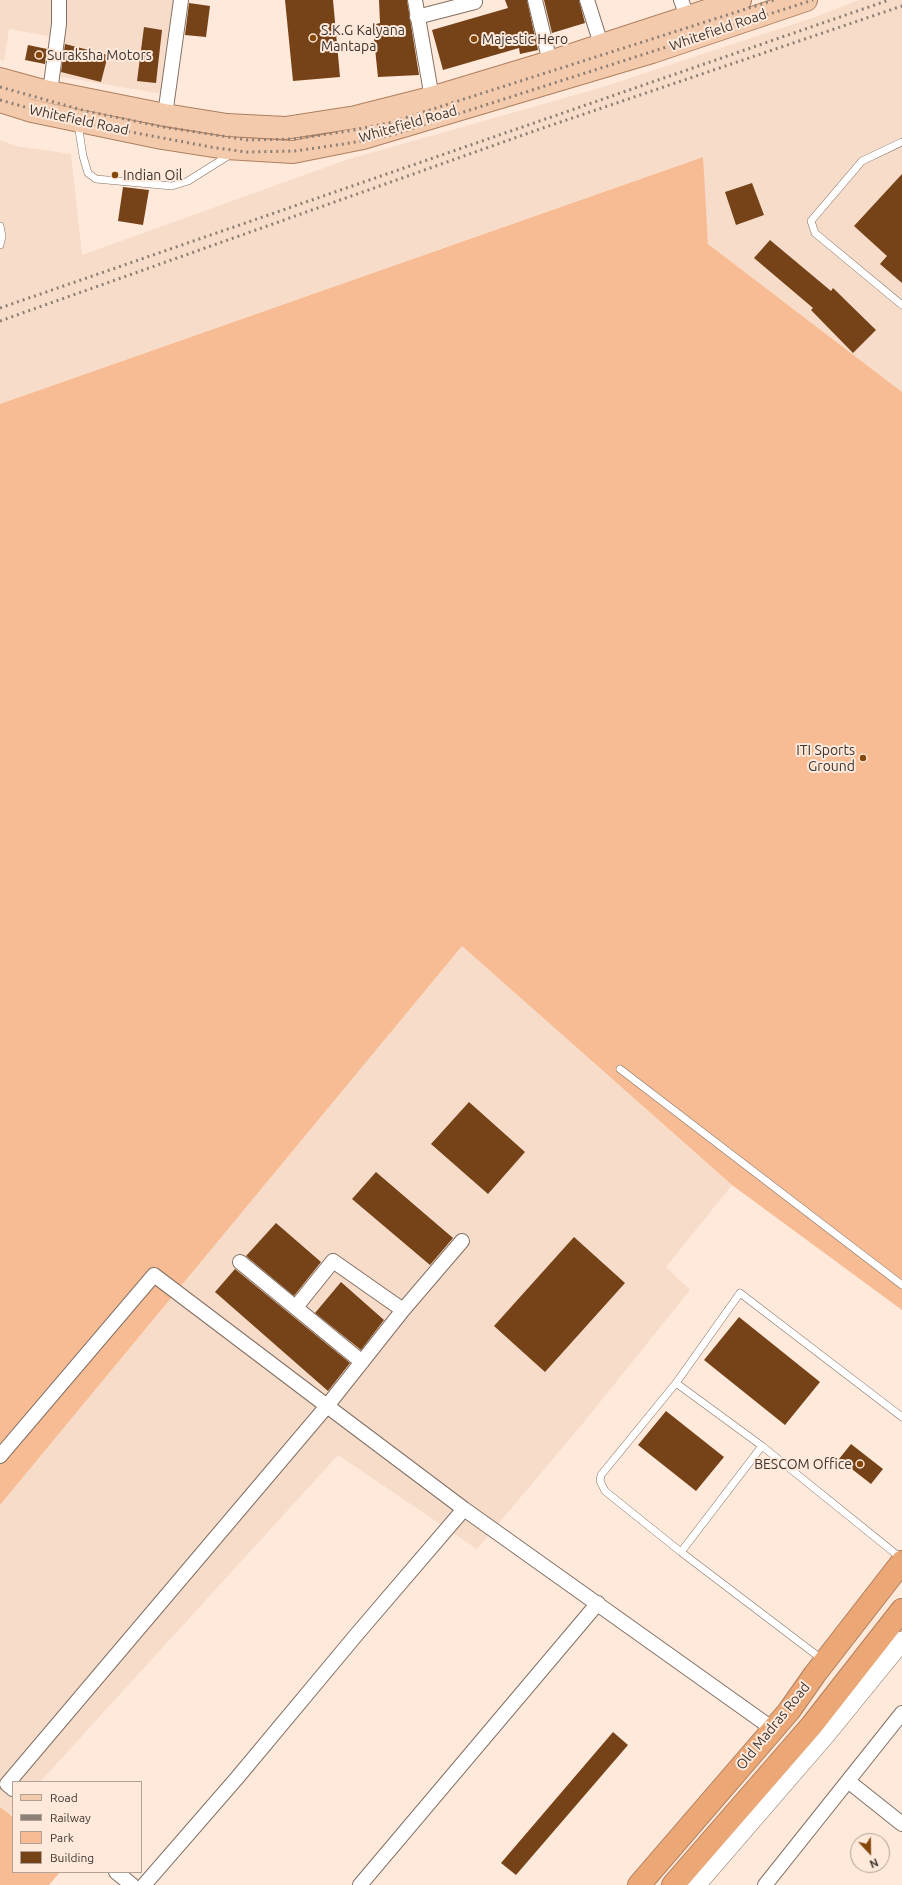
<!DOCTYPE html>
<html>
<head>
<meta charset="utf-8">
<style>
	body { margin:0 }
	#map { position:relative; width:902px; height:1885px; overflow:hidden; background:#fee9db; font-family:Ubuntu,sans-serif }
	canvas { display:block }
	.legend { position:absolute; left:12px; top:1781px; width:130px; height:92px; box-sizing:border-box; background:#fee9db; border:1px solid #b1a197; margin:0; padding:5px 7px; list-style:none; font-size:12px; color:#3d3530 }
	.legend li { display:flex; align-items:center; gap:8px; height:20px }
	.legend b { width:20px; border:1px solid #b1a197 }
	.north { position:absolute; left:850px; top:1833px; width:40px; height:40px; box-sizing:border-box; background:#fee9db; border:1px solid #b1a197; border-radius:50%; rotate:158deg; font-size:11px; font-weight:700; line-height:16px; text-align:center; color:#3d3530 }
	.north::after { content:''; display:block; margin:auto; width:14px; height:18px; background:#85460a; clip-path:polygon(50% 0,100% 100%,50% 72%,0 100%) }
</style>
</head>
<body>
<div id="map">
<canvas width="902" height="1885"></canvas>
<ul class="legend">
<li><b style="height:5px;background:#f4caad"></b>Road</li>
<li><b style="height:5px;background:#8d8077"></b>Railway</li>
<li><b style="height:11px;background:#f7bc93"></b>Park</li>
<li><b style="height:11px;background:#764218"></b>Building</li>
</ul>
<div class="north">N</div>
</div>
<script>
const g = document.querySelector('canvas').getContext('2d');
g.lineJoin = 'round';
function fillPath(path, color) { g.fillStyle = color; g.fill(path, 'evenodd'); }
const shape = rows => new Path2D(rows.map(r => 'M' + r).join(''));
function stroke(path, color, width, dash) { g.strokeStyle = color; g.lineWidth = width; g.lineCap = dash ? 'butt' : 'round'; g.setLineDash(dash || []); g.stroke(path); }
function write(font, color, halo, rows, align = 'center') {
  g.font = font + ' Ubuntu,sans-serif'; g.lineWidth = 4; g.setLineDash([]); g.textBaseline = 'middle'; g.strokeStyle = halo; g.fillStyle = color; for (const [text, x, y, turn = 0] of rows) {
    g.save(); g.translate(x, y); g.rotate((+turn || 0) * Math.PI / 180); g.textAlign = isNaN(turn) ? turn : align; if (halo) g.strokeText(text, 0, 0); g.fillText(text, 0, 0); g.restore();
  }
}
const built = shape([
	[0,0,174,0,163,94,55,76,60,38,9,29,4,61,0,60],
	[859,0,902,0,902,392,708,244,702,157,0,404,0,140,16,146,71,154,82,255,346,160,603,87,815,17],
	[462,946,732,1185,666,1267,690,1290,584,1422,477,1549,338,1455,40,1782,13,1782,13,1811,10,1815,0,1807,0,1505]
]);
const green = shape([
	[703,157,708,244,902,392,902,1310,732,1185,462,946,0,1505,0,404],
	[0,1807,13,1817,13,1872,60,1872,49,1885,0,1885]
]);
const building = shape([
	[285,0,333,0,340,77,293,81],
	[379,0,407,0,419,75,378,77,374,39,378,39,376,24,380,23],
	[505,0,527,0,538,50,520,54,519,48,443,70,432,30,508,8],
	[544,0,579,0,585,23,552,33],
	[189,3,210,6,206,37,185,35],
	[144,27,162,30,156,83,137,81],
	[65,44,108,55,101,82,61,72],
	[28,45,47,49,45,64,25,60],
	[902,174,902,283,880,264,887,256,854,226],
	[752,183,764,215,736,225,725,192],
	[123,187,149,190,143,225,118,221],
	[770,240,831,291,833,288,876,330,853,353,811,310,813,308,754,258],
	[469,1102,525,1152,488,1194,431,1144],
	[376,1172,453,1238,430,1265,352,1199],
	[276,1223,321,1262,294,1296,246,1256],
	[574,1237,625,1283,545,1372,494,1326],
	[235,1269,350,1363,328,1391,215,1292],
	[341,1282,384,1320,361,1350,315,1313],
	[739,1317,820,1382,785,1425,704,1360],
	[666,1411,724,1457,696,1491,638,1445],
	[851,1444,883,1469,871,1484,839,1459],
	[613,1732,628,1745,516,1875,501,1863]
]);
const lane = shape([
	[78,124,83,156,88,173,96,179,172,186,188,181,231,154],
	[902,142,862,161,811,221,815,233,902,305],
	[0,226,2,236,0,245],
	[620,1069,902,1285],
	[676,1383,762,1446,902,1559],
	[681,1552,762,1446],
	[823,1660,681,1552,605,1491,600,1481,601,1475,676,1383,740,1293,902,1417]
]);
const street = shape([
	[415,0,433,104],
	[535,0,550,62],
	[587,0,601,44],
	[681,0,687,16],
	[417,17,475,2],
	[50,92,59,24,59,0],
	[165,115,181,0],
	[240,1262,362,1362],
	[403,1310,462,1241],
	[0,1456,154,1275,327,1406,403,1310,333,1261,296,1307],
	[848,1781,902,1824],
	[13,1789,7,1784,327,1406,464,1509],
	[116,1872,132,1885],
	[144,1885,237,1778,357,1634,464,1509,773,1729],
	[360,1885,598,1603],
	[765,1885,902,1713]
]);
const secondary = shape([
	[696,1885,828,1732,902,1641]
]);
const primary = shape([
	[0,79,40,90,165,115,227,125,285,128,356,117,431,98,550,62,740,0],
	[0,101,32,111,162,138,226,148,293,152,363,138,652,52,806,0]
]);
const highway = shape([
	[639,1885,789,1711,815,1674,902,1562],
	[673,1885,812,1725,902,1610]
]);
const rail = shape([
	[0,87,86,111,163,127,248,140,294,139,348,131,389,123,774,0],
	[0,100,83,123,216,148,247,152,295,151,350,143,392,135,813,0],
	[0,308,889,0],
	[0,321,537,130,902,6]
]);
const markers = [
	[313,38,4,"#85460a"],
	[474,39,4,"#85460a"],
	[39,55,4,"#85460a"],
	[115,175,4,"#85460a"],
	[863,758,4,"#85460a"],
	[860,1464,4,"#85460a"]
];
const poiNames = [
	["S.K.G Kalyana",321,30],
	["Mantapa",321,46],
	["Majestic Hero",482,39],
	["Suraksha Motors",47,55],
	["Indian Oil",123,175],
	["ITI Sports",855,750,"right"],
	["Ground",855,766,"right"],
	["BESCOM Office",852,1464,"right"]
];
const streetNames = [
	["Whitefield Road",718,30,-19],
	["Whitefield Road",79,120,12],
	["Whitefield Road",408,124,-16],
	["Old Madras Road",773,1726,-51]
];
fillPath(built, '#f7dcc9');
fillPath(green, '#f7bc93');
fillPath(building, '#764218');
stroke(lane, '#837064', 8);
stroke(street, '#837064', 16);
stroke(secondary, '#837064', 20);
stroke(primary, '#af7f5e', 24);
stroke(highway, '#af7f5e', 24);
stroke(lane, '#fff', 7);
stroke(street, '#fff', 14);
stroke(secondary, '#fff', 19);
stroke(primary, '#f4caad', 22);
stroke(highway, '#eca776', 22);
stroke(rail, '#8d8077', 3, [2, 4]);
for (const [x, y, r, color] of markers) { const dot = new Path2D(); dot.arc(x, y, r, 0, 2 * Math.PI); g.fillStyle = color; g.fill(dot); stroke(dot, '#fee9db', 1.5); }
write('14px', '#3d3530', '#fee9db', poiNames, 'left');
write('14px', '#3d3530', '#fee9db', streetNames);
</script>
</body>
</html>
